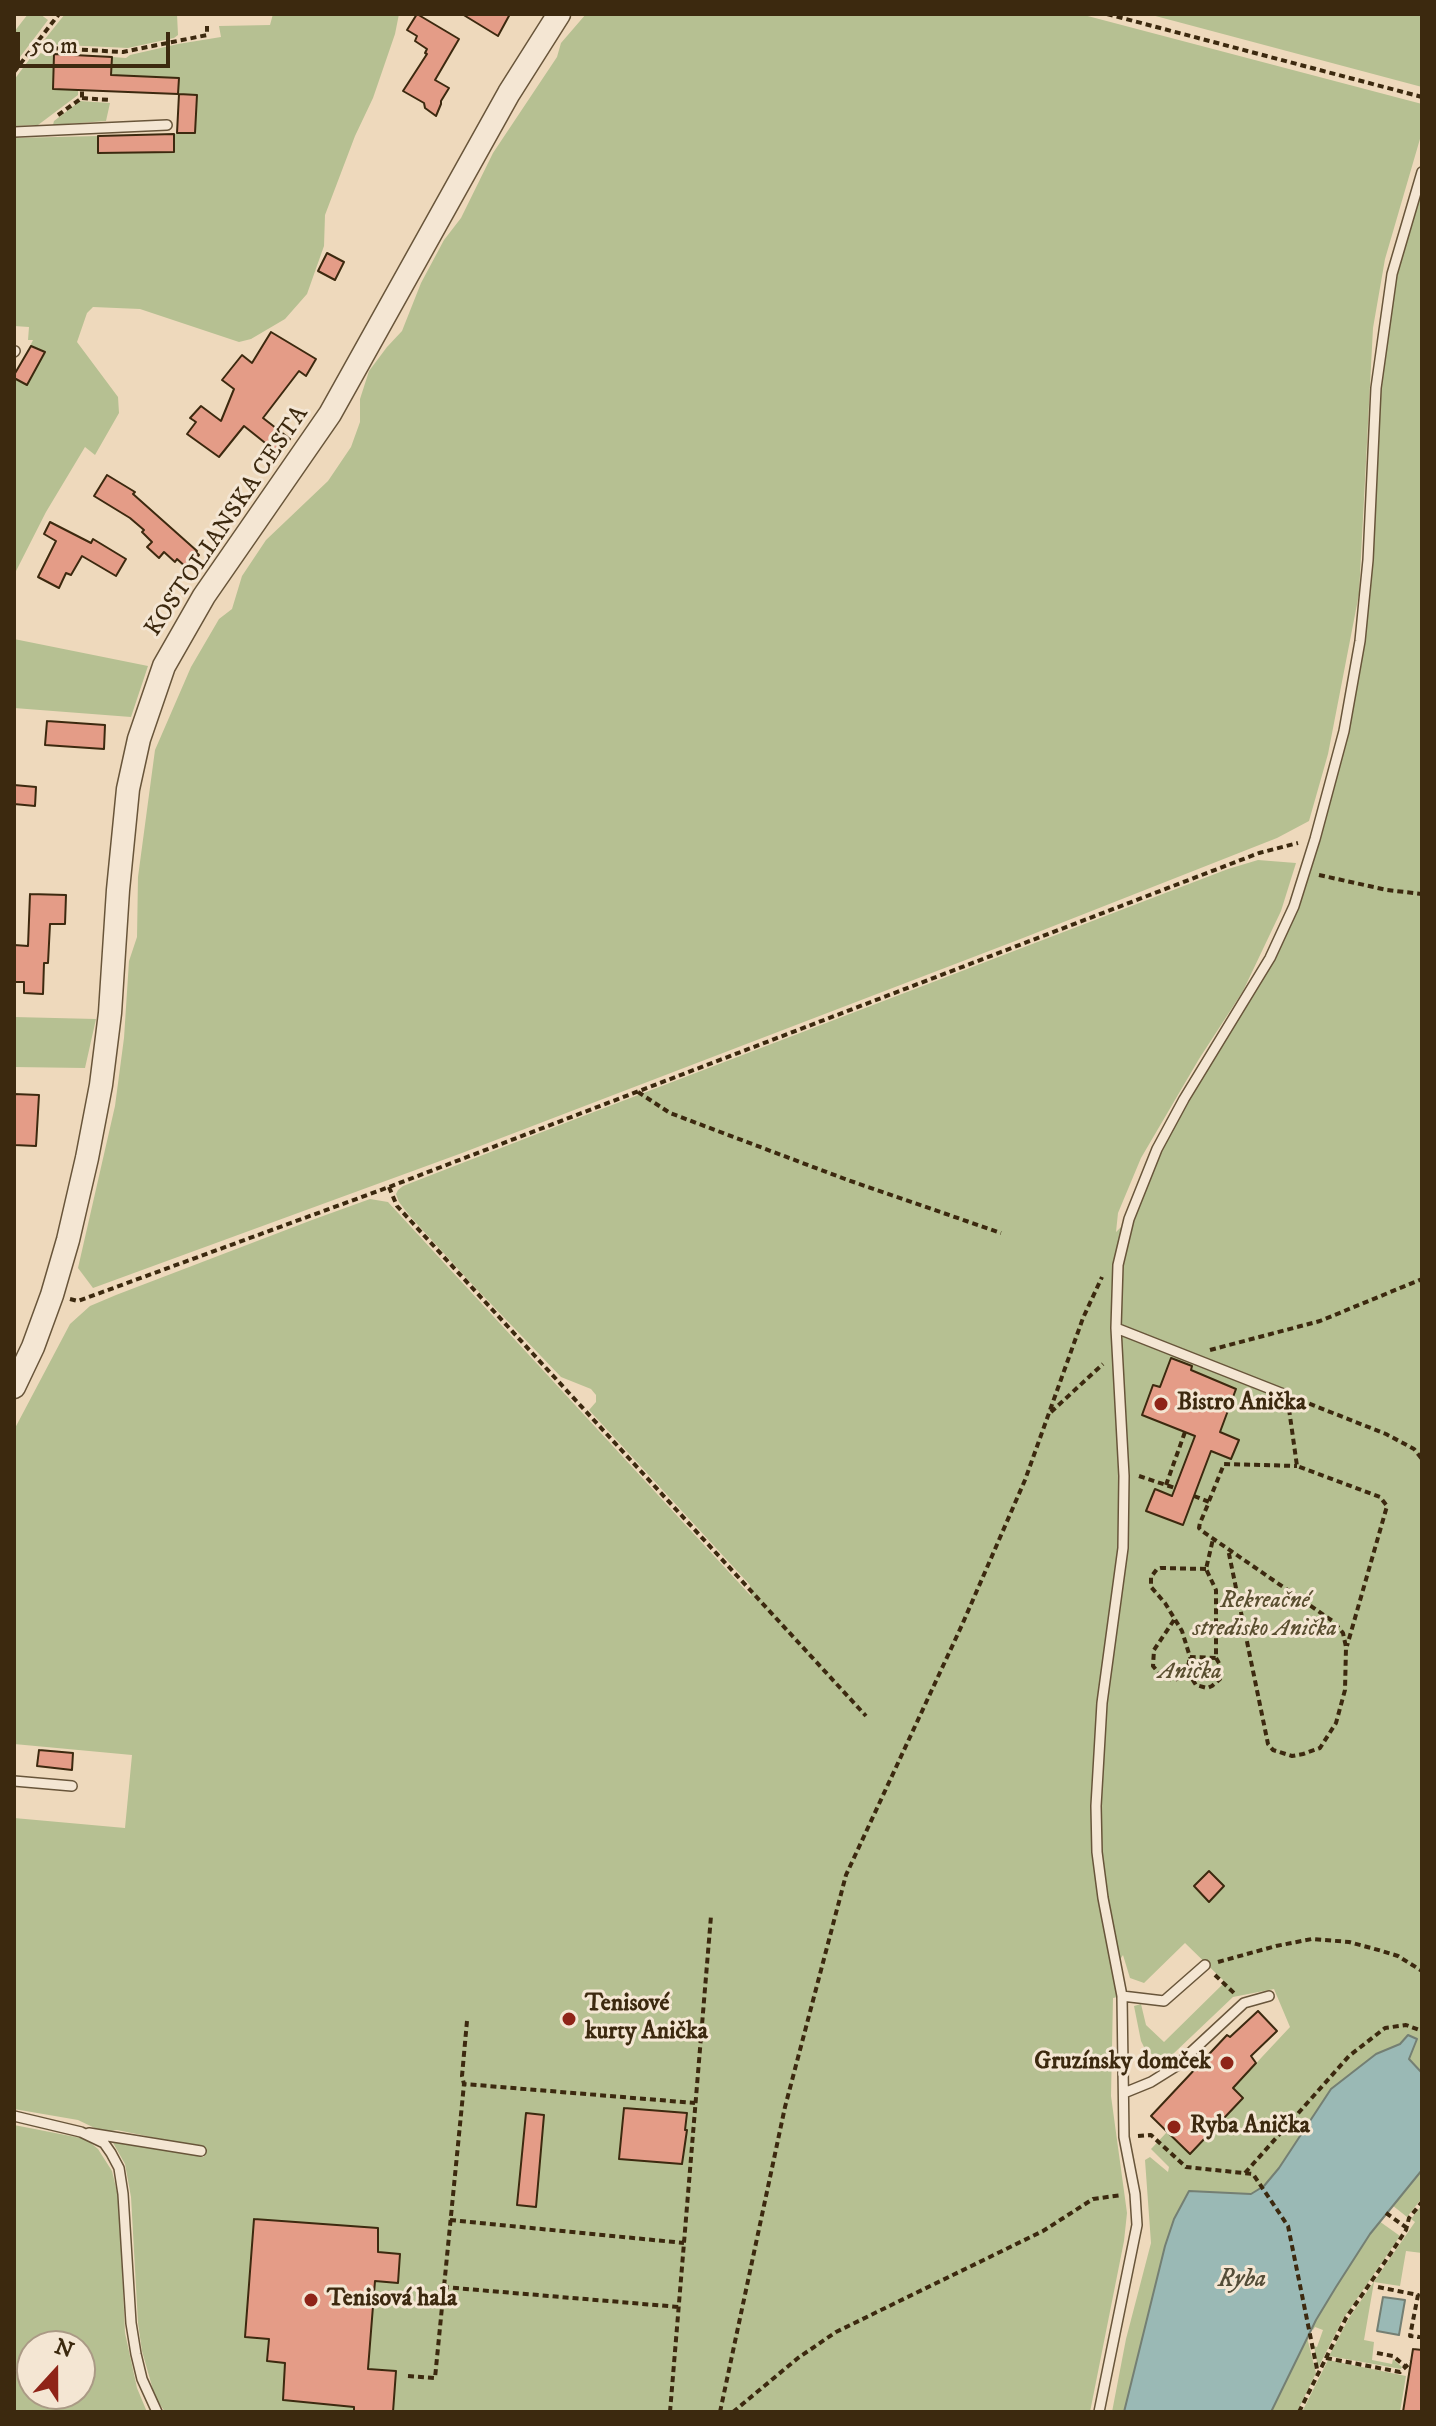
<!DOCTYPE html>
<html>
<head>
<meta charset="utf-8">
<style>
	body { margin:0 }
	#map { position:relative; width:1436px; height:2426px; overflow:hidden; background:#eed9bc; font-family:"IM FELL DW Pica",serif }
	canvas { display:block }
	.frame { position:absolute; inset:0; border:16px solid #3c290f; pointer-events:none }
	.north { position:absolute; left:16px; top:2330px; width:80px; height:80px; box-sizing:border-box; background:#f4e6d3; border:2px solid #aa9a85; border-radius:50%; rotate:21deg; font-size:22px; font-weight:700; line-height:32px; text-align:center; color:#3c290f }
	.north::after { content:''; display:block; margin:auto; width:28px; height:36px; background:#8f2418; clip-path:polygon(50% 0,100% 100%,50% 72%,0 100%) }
	.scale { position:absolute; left:16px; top:32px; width:154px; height:36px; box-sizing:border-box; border:4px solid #3c290f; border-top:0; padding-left:10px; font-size:24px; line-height:28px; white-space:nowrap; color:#3c290f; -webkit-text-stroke:6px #f4e6d3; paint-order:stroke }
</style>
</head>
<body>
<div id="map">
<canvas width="1436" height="2426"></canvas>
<div class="frame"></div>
<div class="north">N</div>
<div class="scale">50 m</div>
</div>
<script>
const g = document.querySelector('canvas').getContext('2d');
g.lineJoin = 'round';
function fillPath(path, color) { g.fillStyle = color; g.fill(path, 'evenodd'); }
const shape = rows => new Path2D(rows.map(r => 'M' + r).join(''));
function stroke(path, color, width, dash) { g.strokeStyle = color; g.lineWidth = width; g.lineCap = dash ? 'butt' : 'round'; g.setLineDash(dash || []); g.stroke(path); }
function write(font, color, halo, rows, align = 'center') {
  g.font = font + ' "IM FELL DW Pica",serif'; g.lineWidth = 6; g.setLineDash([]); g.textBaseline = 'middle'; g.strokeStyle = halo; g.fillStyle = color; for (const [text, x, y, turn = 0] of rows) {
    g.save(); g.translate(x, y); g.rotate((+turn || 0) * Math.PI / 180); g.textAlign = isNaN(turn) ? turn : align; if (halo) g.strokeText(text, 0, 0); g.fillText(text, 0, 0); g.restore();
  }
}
const green = shape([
	[28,14,40,14,48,20,14,65,14,32],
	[65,14,177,14,178,35,174,38,128,48,41,44],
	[273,14,399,14,395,34,373,98,355,136,325,215,324,246,307,294,285,319,251,339,239,342,140,309,93,307,87,313,77,342,118,397,119,413,95,455,85,447,46,512,14,575,14,378,27,385,44,352,30,346,33,340,28,340,29,327,14,326,14,138,98,136,98,153,174,152,174,134,195,132,197,95,179,94,178,78,111,75,112,57,126,58,130,55,178,44,221,37,219,26,270,25],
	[586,14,1080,14,1422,104,1422,132,1385,259,1373,328,1359,594,1328,754,1309,821,1277,838,1023,938,462,1153,93,1288,78,1268,115,1106,124,1038,129,961,137,937,138,877,155,750,191,667,219,619,232,609,242,576,266,540,328,481,351,447,360,422,360,399,369,371,387,347,402,331,421,283,444,240,461,218,493,153,557,57,561,43],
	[1148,14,1422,14,1422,87],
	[34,53,54,54,53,89,78,90,78,95,38,125,14,126,14,80],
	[80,101,110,103,106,121,53,125,54,121],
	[1422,172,1422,2073,1412,2063,1400,2044,1331,2089,1279,2168,1264,2186,1251,2194,1189,2191,1174,2219,1165,2246,1124,2412,1112,2412,1126,2339,1151,2243,1145,2160,1150,2157,1168,2172,1169,2167,1151,2149,1167,2132,1191,2153,1243,2098,1233,2088,1290,2027,1274,1989,1233,1997,1173,2054,1165,2057,1153,2055,1145,2049,1141,2041,1134,2006,1141,2004,1146,2025,1164,2042,1225,1982,1185,1943,1144,1983,1130,1978,1123,1955,1117,1964,1122,1996,1113,1998,1111,2096,1127,2213,1124,2241,1090,2412,165,2412,155,2397,142,2351,138,2323,131,2197,125,2164,112,2141,204,2157,205,2148,117,2130,103,2132,78,2120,14,2109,14,1818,125,1828,132,1755,14,1744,14,1430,70,1324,90,1306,116,1295,312,1220,370,1199,388,1202,751,1596,750,1585,589,1410,596,1402,596,1395,591,1389,561,1377,471,1283,409,1215,399,1202,396,1194,398,1190,403,1186,573,1120,1228,869,1258,860,1296,863,1281,911,1243,991,1199,1059,1141,1158,1118,1213,1116,1232,1129,1219,1157,1149,1270,958,1315,839,1360,641,1376,388,1392,274],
	[14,639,148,666,131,717,14,708],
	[14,1017,96,1019,85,1068,14,1067],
	[14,2125,86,2139,98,2149,112,2171,119,2200,125,2333,137,2388,147,2412,14,2412],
	[32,2346,80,2346,80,2394,32,2394],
	[1422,2170,1422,2198,1407,2217,1392,2205],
	[1422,2205,1422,2253,1406,2251,1400,2286,1374,2282,1364,2340,1374,2342,1372,2360,1392,2364,1393,2359,1402,2367,1401,2369,1329,2356,1349,2318,1415,2222,1411,2219],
	[1379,2221,1400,2236,1343,2319,1318,2368,1314,2346,1317,2347,1323,2330,1315,2327,1313,2330,1312,2327,1350,2264],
	[1307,2337,1316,2373,1297,2412,1271,2412],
	[1328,2360,1406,2376,1400,2412,1302,2412]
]);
const water = shape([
	[1408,2035,1417,2039,1409,2059,1422,2073,1422,2170,1370,2234,1336,2287,1316,2320,1271,2412,1124,2412,1165,2246,1174,2219,1189,2191,1251,2194,1264,2186,1279,2168,1331,2089,1376,2054,1400,2044,1408,2035],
	[1383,2297,1405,2300,1399,2335,1377,2331,1383,2297]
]);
const building = shape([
	[417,14,459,39,435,80,449,88,441,101,441,104,436,116,425,108,424,103,403,91,427,54,425,53,427,49,415,41,417,36,407,30,417,14],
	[462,14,510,14,498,36,462,14],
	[54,54,112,57,111,75,179,78,178,94,53,89,54,54],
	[179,94,197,95,195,133,177,133,179,94],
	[174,134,174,152,98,153,98,136,174,134],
	[327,253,344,262,335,280,318,271,327,253],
	[271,332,316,359,306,376,299,371,263,418,290,439,279,454,244,426,219,457,187,434,196,422,190,418,201,406,221,421,234,389,222,380,242,355,252,363,271,332],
	[31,346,45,352,27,385,14,378,14,375,31,346],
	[107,475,135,492,133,494,197,551,196,552,199,555,187,568,177,559,175,562,164,552,159,558,147,547,152,542,142,532,144,530,130,518,94,496,107,475],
	[50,522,91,543,93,539,126,559,116,576,82,556,71,575,66,573,59,588,38,577,56,541,44,534,50,522],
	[47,721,105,725,104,749,45,745,47,721],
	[14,785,36,787,35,806,14,804,14,785],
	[30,894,66,895,65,924,50,924,48,963,44,963,43,994,24,993,24,982,14,982,14,945,28,946,30,894],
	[14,1094,39,1095,36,1146,14,1145,14,1094],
	[1171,1358,1192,1366,1191,1370,1236,1389,1220,1432,1239,1440,1231,1459,1211,1451,1183,1525,1146,1511,1155,1489,1172,1496,1195,1436,1142,1415,1153,1385,1160,1387,1171,1358],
	[39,1750,73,1753,72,1770,37,1766,39,1750],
	[1209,1871,1224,1886,1209,1902,1194,1886,1209,1871],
	[1258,2011,1277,2031,1251,2056,1256,2063,1233,2088,1243,2098,1190,2154,1151,2116,1227,2035,1230,2037,1258,2011],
	[624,2108,687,2113,685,2130,687,2130,682,2164,619,2159,624,2108],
	[526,2113,544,2115,536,2207,517,2205,526,2113],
	[254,2219,378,2228,378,2252,400,2254,398,2283,375,2281,368,2369,396,2371,393,2412,354,2412,354,2407,283,2400,285,2363,267,2361,269,2339,245,2337,254,2219],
	[1413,2349,1422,2350,1422,2412,1403,2412,1413,2349]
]);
const path = shape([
	[1107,14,1422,97],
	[32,47,123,52,207,35,207,26],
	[14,72,59,14],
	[82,98,110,100],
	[58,115,82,98,82,90],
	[1319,875,1387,890,1422,894],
	[638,1092,670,1113,845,1179,1001,1233],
	[389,1187,397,1206,866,1716],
	[70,1299,78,1301,389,1187,1259,853,1298,843],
	[1210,1350,1320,1321,1422,1279],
	[1300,1400,1386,1434,1414,1449,1422,1459],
	[1289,1409,1297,1466,1380,1497,1387,1506,1347,1646],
	[1051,1412,1103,1364],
	[1139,1476,1175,1488],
	[1166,1485,1185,1432],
	[1194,1496,1209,1502,1200,1523,1199,1528,1202,1531,1334,1622,1343,1633,1346,1647,1345,1690,1336,1723,1320,1748,1303,1754,1292,1756,1273,1750,1268,1744,1228,1549],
	[1209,1501,1224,1464,1297,1466],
	[1206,1569,1161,1568,1157,1569,1151,1577,1151,1587,1165,1603,1182,1631,1190,1657,1216,1658,1216,1590,1206,1569,1213,1539],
	[1174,1620,1154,1650,1153,1666,1163,1678,1175,1680,1187,1671,1190,1657],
	[1187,1671,1196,1685,1207,1688,1212,1686,1220,1679,1220,1665,1216,1658],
	[1218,1962,1276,1946,1312,1939,1349,1942,1382,1951,1398,1956,1422,1971],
	[1215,1975,1235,1994],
	[467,2021,462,2076,464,2084,695,2103],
	[1138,2136,1151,2135,1186,2167,1253,2174,1288,2226,1318,2374],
	[1245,2173,1349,2056,1385,2028,1406,2025,1422,2031],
	[1386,2213,1407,2228],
	[450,2220,684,2243],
	[443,2287,679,2307],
	[1378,2287,1418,2295,1410,2336,1419,2337,1419,2339],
	[1377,2353,1393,2356,1405,2366],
	[1326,2358,1400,2372,1411,2362],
	[408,2376,435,2378,464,2084],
	[670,2412,711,1916],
	[720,2412,785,2107,846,1875,962,1625,1025,1480,1083,1318,1102,1277],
	[733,2412,798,2358,836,2332,1043,2231,1093,2199,1122,2195],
	[1299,2412,1346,2318,1391,2253,1406,2230,1409,2218,1422,2202]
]);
const service = shape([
	[14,132,167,125],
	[14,352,15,351],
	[1116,1328,1286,1395],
	[14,1781,72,1786],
	[1122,1996,1164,2001,1205,1965],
	[1124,2093,1151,2082,1175,2067,1244,2003,1269,1996],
	[14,2116,81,2132,104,2143,111,2153,119,2168,123,2194,131,2323,136,2354,142,2379,157,2412],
	[89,2133,201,2151],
	[1099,2412,1137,2225,1135,2194,1124,2137,1122,1996,1103,1898,1097,1852,1096,1806,1102,1703,1123,1548,1124,1476,1116,1328,1118,1265,1129,1219,1157,1149,1184,1099,1270,958,1294,906,1315,839,1344,731,1360,641,1368,560,1376,388,1392,274,1422,172]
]);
const tertiary = shape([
	[14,1387,33,1347,52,1295,68,1240,87,1158,101,1085,110,1013,118,890,128,789,139,739,164,666,204,596,330,414,509,93,559,14]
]);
const markers = [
	[1161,1404,8,"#8f2418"],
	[569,2019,8,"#8f2418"],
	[1227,2063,8,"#8f2418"],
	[1174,2127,8,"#8f2418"],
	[311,2300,8,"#8f2418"]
];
const streetNames = [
	["KOSTOLIANSKA CESTA",228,522,-56]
];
const poiNames = [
	["Bistro Anička",1177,1404],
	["Tenisové",585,2005],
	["kurty Anička",585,2033],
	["Gruzínsky domček",1211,2063,"right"],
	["Ryba Anička",1190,2127],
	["Tenisová hala",327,2300]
];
const parkNames = [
	["Rekreačné",1265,1602],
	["stredisko Anička",1265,1630],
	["Anička",1190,1673]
];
const waterNames = [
	["Ryba",1242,2281]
];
fillPath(green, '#b6c092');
fillPath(water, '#9ab9b5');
stroke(water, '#747f73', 2);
fillPath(building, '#e49c87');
stroke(building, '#3c290f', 2);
stroke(service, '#68553a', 12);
stroke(tertiary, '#68553a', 25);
stroke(path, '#3c290f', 4, [6, 4]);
stroke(service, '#f4e6d3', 9);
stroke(tertiary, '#f4e6d3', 22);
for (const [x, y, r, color] of markers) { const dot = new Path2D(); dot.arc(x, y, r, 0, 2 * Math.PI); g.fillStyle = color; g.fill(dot); stroke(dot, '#f4e6d3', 3); }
write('24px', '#3c290f', '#f4e6d3', streetNames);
write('bold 24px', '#3c290f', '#f4e6d3', poiNames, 'left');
write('italic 24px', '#5a4f30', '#f4e6d3', parkNames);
write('italic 26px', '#544d38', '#f4e6d3', waterNames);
</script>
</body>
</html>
